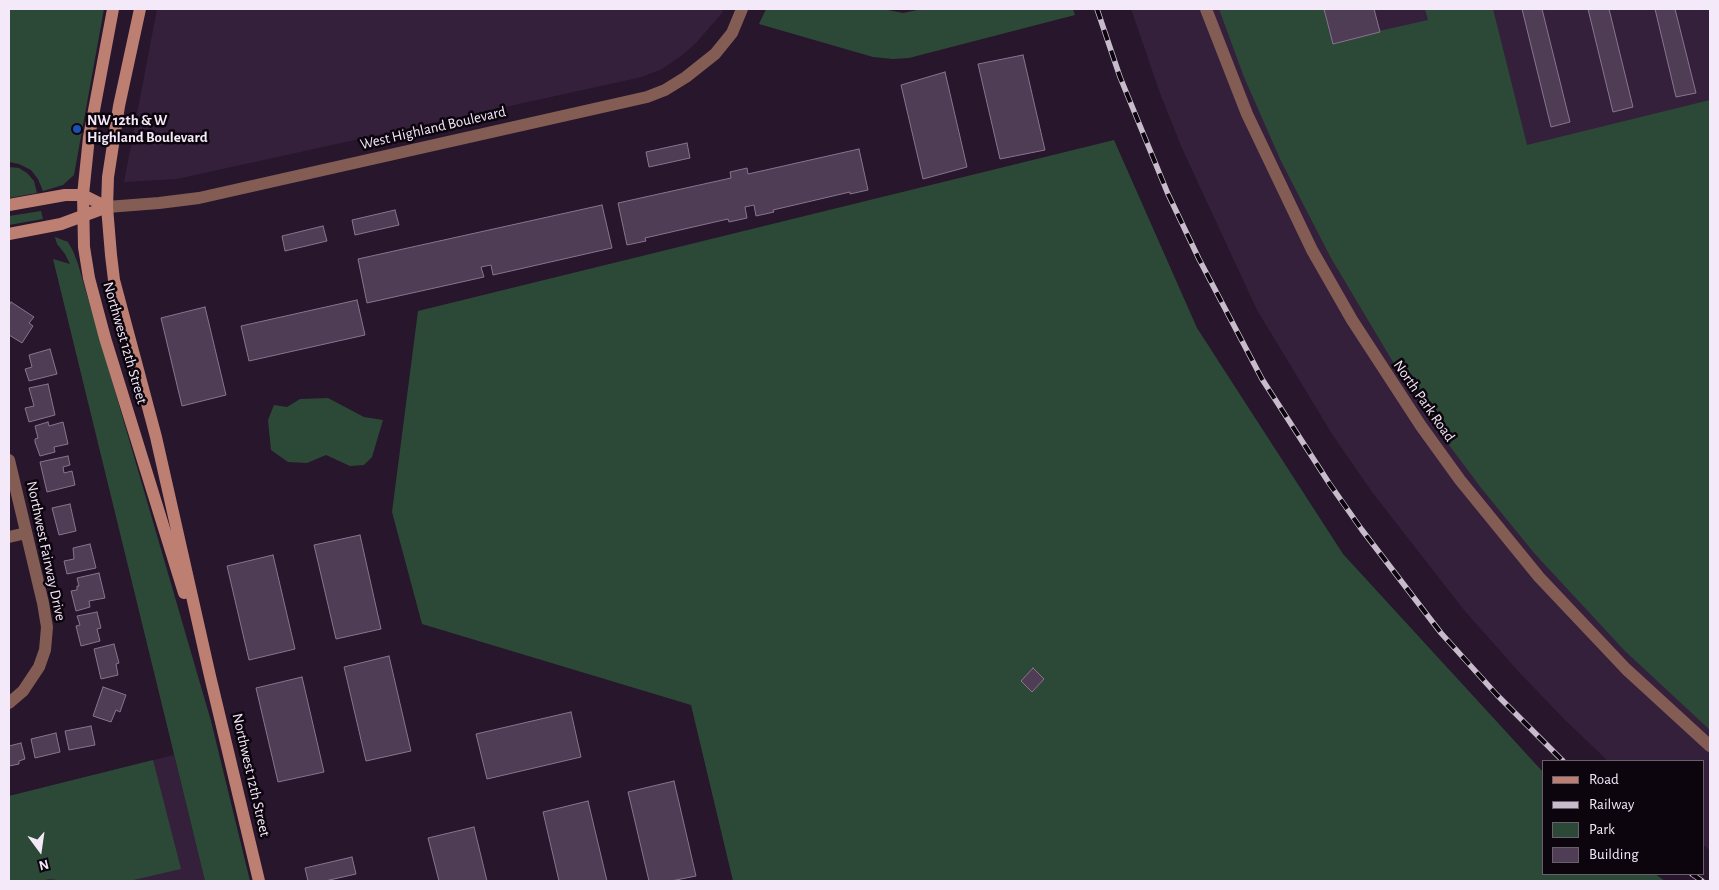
<!DOCTYPE html>
<html>
<head>
<meta charset="utf-8">
<style>
	body { margin:0 }
	#map { position:relative; width:1719px; height:890px; overflow:hidden; background:#27162c; font-family:"Alegreya Sans",sans-serif }
	canvas { display:block }
	.frame { position:absolute; inset:0; border:10px solid #f4e9f8; pointer-events:none }
	.legend { position:absolute; left:1542px; top:760px; width:162px; height:115px; box-sizing:border-box; background:#0c050e; border:1px solid #69606c; margin:0; padding:6px 9px; list-style:none; font-size:15px; color:#f4e9f8 }
	.legend li { display:flex; align-items:center; gap:10px; height:25px }
	.legend b { width:25px; border:1px solid #69606c }
	.north { position:absolute; left:15px; top:825px; width:50px; height:50px; -webkit-text-stroke:4px #0c050e; paint-order:stroke; rotate:166deg; font-size:14px; font-weight:700; line-height:20px; text-align:center; color:#f4e9f8 }
	.north::after { content:''; display:block; margin:auto; width:18px; height:22px; background:#f4e9f8; clip-path:polygon(50% 0,100% 100%,50% 72%,0 100%) }
</style>
</head>
<body>
<div id="map">
<canvas width="1719" height="890"></canvas>
<div class="frame"></div>
<ul class="legend">
<li><b style="height:6px;background:#be7f73"></b>Road</li>
<li><b style="height:6px;background:#c8bccc"></b>Railway</li>
<li><b style="height:14px;background:#2c4937"></b>Park</li>
<li><b style="height:14px;background:#4f3d55"></b>Building</li>
</ul>
<div class="north">N</div>
</div>
<script>
const g = document.querySelector('canvas').getContext('2d');
g.lineJoin = 'round';
function fillPath(path, color) { g.fillStyle = color; g.fill(path, 'evenodd'); }
const shape = rows => new Path2D(rows.map(r => 'M' + r).join(''));
function stroke(path, color, width, dash) { g.strokeStyle = color; g.lineWidth = width; g.lineCap = dash ? 'butt' : 'round'; g.setLineDash(dash || []); g.stroke(path); }
function write(font, color, halo, rows, align = 'center') {
  g.font = font + ' "Alegreya Sans",sans-serif'; g.lineWidth = 5; g.setLineDash([]); g.textBaseline = 'middle'; g.strokeStyle = halo; g.fillStyle = color; for (const [text, x, y, turn = 0] of rows) {
    g.save(); g.translate(x, y); g.rotate((+turn || 0) * Math.PI / 180); g.textAlign = isNaN(turn) ? turn : align; if (halo) g.strokeText(text, 0, 0); g.fillText(text, 0, 0); g.restore();
  }
}
const built = shape([
	[157,9,723,9,722,13,696,43,681,56,662,69,642,77,177,179,124,182],
	[1131,9,1710,9,1710,851,1703,844,1703,761,1608,761,1565,720,1517,670,1464,610,1372,492,1332,434,1257,310,1181,146,1160,93],
	[174,755,205,881,9,881,9,796]
]);
const green = shape([
	[9,9,104,9,74,175,63,185,43,191,38,179,31,170,19,164,9,162],
	[766,9,883,9,903,13,922,9,1073,9,1075,15,909,58,893,59,873,57,759,24],
	[1219,9,1324,9,1333,44,1379,32,1379,31,1428,20,1425,9,1493,9,1527,145,1710,100,1710,730,1625,651,1535,554,1482,489,1440,433,1399,372,1331,258,1281,161,1244,77],
	[1114,140,1197,328,1343,554,1543,772,1543,874,1655,874,1665,881,733,881,691,705,422,624,392,512,418,311],
	[9,167,19,168,27,173,34,181,37,193,9,198],
	[41,211,43,219,9,225,9,216],
	[55,237,68,242,73,251,78,264,211,721,250,881,205,881,53,259,70,264,65,254,57,244],
	[328,398,364,417,383,420,372,457,364,465,350,466,326,455,307,463,288,462,271,450,268,420,274,405,287,407,300,399],
	[153,760,181,869,129,881,66,881,50,879,39,881,9,881,9,796]
]);
const building = shape([
	[1324,9,1374,9,1380,32,1333,44,1324,9],
	[1522,9,1542,9,1570,122,1551,127,1522,9],
	[1588,9,1609,9,1633,107,1613,112,1588,9],
	[1655,9,1675,9,1696,93,1676,97,1655,9],
	[1023,55,1045,150,1000,159,978,64,1023,55],
	[945,72,967,167,923,179,901,85,945,72],
	[687,143,690,158,649,167,646,152,687,143],
	[859,149,868,190,850,194,850,192,773,210,774,212,756,216,754,205,745,207,747,218,729,222,728,219,645,238,646,241,627,245,618,203,731,178,730,172,747,168,748,174,859,149],
	[602,205,612,248,493,275,491,265,481,267,484,277,367,303,358,259,602,205],
	[395,210,399,225,355,235,352,220,395,210],
	[323,226,327,241,285,251,282,236,323,226],
	[357,300,365,335,249,361,241,326,357,300],
	[11,302,34,317,29,323,33,326,22,343,9,335,9,306,11,302],
	[205,307,226,395,182,406,161,318,205,307],
	[50,349,57,374,29,381,25,369,32,367,29,355,50,349],
	[48,384,55,415,29,422,25,408,34,406,29,388,48,384],
	[48,422,49,426,63,422,68,444,54,447,55,452,40,456,35,442,35,439,38,438,35,426,48,422],
	[68,456,70,465,63,467,64,473,72,471,75,485,47,492,40,462,68,456],
	[70,504,76,531,59,535,52,508,70,504],
	[360,535,381,629,336,639,314,545,360,535],
	[90,544,96,568,67,574,64,561,74,559,73,548,90,544],
	[273,555,295,649,249,660,227,566,273,555],
	[99,573,105,598,89,601,90,607,76,611,71,591,77,590,77,586,79,586,77,578,99,573],
	[97,612,101,628,97,629,100,641,81,646,76,626,80,625,77,616,97,612],
	[114,644,119,663,116,664,118,675,101,679,94,649,114,644],
	[389,656,411,751,366,761,344,667,389,656],
	[1033,668,1044,679,1032,692,1021,681,1033,668],
	[302,677,324,772,278,782,256,688,302,677],
	[103,687,126,695,120,712,116,710,111,722,93,716,103,687],
	[571,712,581,757,487,779,476,734,571,712],
	[91,726,95,745,69,750,65,731,91,726],
	[56,733,60,752,35,758,31,739,56,733],
	[21,743,25,759,19,761,19,764,9,766,9,746,21,743],
	[674,781,696,876,671,881,649,881,628,792,674,781],
	[588,801,607,881,559,881,543,812,588,801],
	[474,827,487,881,439,881,428,838,474,827],
	[352,857,356,874,325,881,308,881,305,868,352,857]
]);
const minor = shape([
	[1206,9,1247,114,1312,250,1352,320,1421,426,1460,480,1539,577,1626,669,1710,746],
	[107,207,159,203,199,198,647,97,665,90,686,77,715,54,732,33,742,9],
	[9,460,43,603,47,627,45,650,39,667,23,691,9,703],
	[9,537,26,533]
]);
const secondary = shape([
	[113,9,89,137,83,195,84,247,89,278,105,338,184,593],
	[140,9,119,106,108,177,107,207,111,255,114,280,156,437,210,676,259,881],
	[9,205,65,195,83,195,107,207],
	[9,234,61,224,107,207]
]);
const rail = shape([
	[1097,9,1120,77,1168,194,1199,259,1262,379,1329,483,1362,530,1441,633,1497,695,1563,761],
	[1692,874,1702,881]
]);
const markers = [
	[77,129,5,"#1a4fb4"]
];
const poiNames = [
	["NW 12th & W",87,120],
	["Highland Boulevard",87,137]
];
const streetNames = [
	["West Highland Boulevard",433,128,-13],
	["Northwest 12th Street",125,343,74],
	["North Park Road",1424,401,55],
	["Northwest Fairway Drive",46,551,78],
	["Northwest 12th Street",251,775,77]
];
fillPath(built, '#35203b');
fillPath(green, '#2c4937');
fillPath(building, '#4f3d55');
stroke(building, '#89748f', 1);
stroke(minor, '#835c54', 12);
stroke(secondary, '#be7f73', 12);
stroke(rail, '#c8bccc', 5.5);
stroke(rail, '#0c050e', 4, [11]);
for (const [x, y, r, color] of markers) { const dot = new Path2D(); dot.arc(x, y, r, 0, 2 * Math.PI); g.fillStyle = color; g.fill(dot); stroke(dot, '#0c050e', 2); }
write('bold 15px', '#f4e9f8', '#0c050e', poiNames, 'left');
write('15px', '#f4e9f8', '#0c050e', streetNames);
</script>
</body>
</html>
